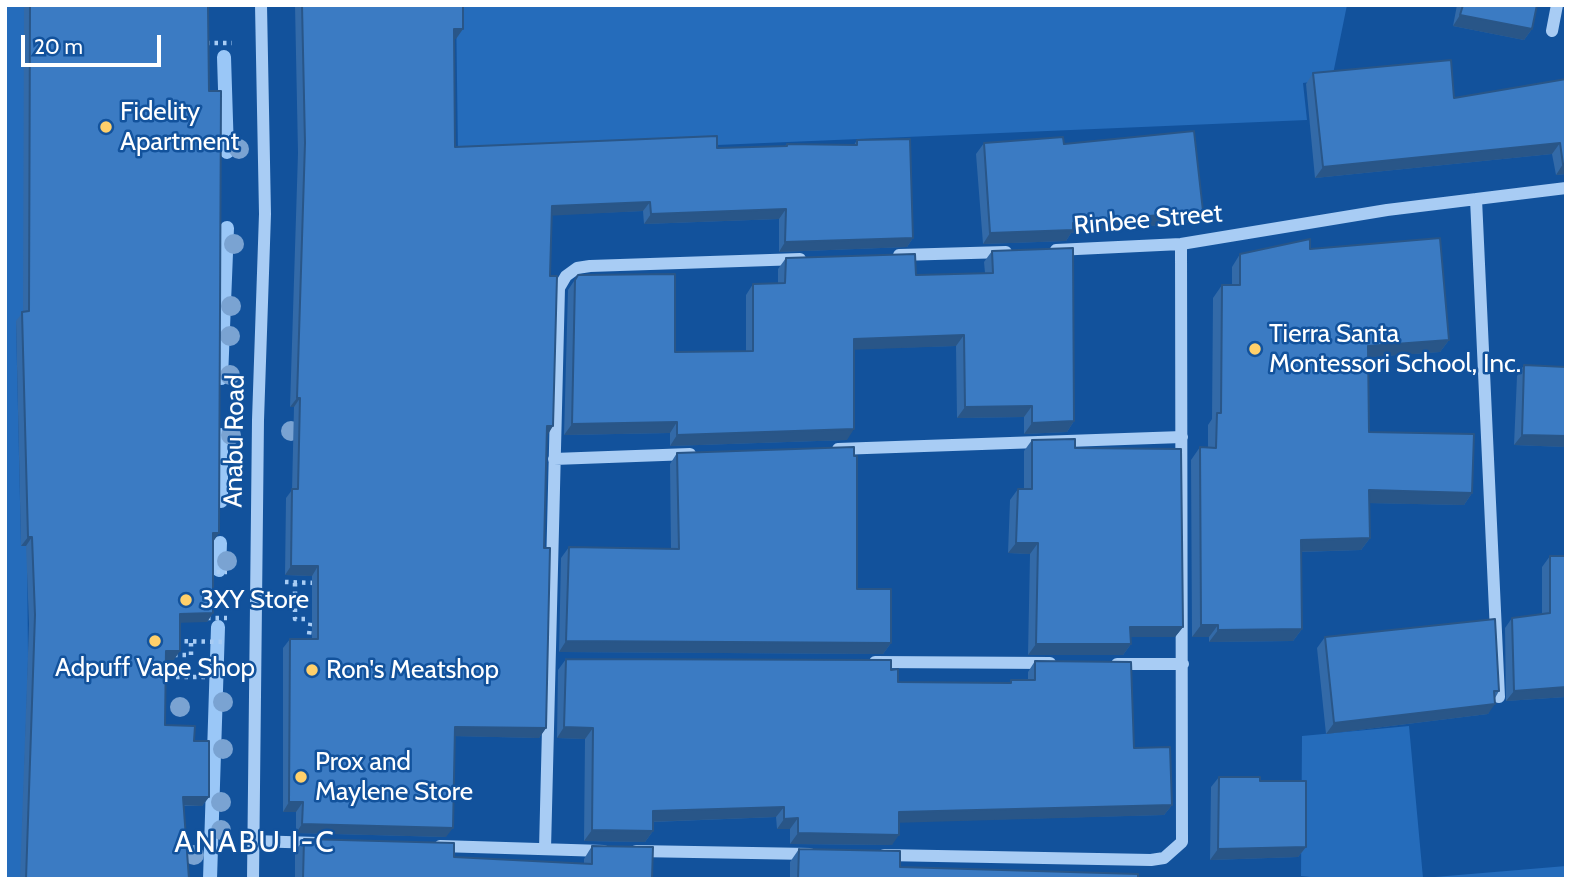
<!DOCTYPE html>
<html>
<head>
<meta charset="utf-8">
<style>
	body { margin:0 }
	#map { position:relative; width:1571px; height:884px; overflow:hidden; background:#12529c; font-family:Cabin,sans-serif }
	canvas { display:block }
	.frame { position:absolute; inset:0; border:7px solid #fff; pointer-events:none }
	.scale { position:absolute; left:21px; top:35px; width:140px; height:32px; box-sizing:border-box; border:4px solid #fff; border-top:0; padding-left:9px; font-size:21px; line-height:24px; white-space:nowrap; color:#fff; -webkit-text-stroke:5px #12529c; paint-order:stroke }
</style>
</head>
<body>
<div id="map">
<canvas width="1571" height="884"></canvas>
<div class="frame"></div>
<div class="scale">20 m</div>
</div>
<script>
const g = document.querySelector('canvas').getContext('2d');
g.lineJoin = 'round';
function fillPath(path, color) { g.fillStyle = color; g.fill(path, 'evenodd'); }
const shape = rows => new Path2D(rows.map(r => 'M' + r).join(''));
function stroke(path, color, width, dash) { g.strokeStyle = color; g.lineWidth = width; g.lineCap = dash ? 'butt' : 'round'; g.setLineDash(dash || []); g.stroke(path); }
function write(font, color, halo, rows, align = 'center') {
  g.font = font + ' Cabin,sans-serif'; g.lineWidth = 5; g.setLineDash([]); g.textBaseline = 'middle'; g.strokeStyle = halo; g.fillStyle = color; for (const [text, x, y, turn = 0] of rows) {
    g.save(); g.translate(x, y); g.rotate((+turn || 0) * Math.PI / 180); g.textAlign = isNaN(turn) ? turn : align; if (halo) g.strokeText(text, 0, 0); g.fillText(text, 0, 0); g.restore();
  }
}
const green = shape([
	[5,5,25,5,24,320,16,321,21,545,27,546,28,659,21,879,5,879],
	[456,5,1347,5,1332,79,1303,83,1307,120,458,156],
	[1409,726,1423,878,1566,866,1566,879,1329,879,1301,876,1302,736]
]);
const stream = shape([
	[224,57,227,152],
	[221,378,227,228],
	[221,435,221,501],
	[219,570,220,543],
	[210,879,218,627]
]);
const path = shape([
	[206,43,232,43],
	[208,572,227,572],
	[285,582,315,583],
	[295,583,295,619,309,619],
	[207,618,227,618],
	[176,641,227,642],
	[308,643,311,619],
	[174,655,191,655,191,641],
	[176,677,226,677]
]);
const minor = shape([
	[1552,31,1557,5],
	[1476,199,1499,697],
	[1056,250,1181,244,1387,210,1566,188],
	[899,255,1006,252],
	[838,449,1182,437],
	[554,459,690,454],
	[875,662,1050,663],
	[1117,664,1183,664],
	[254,841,317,843],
	[440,846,604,851],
	[545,849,559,288,566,276,577,268,590,266,800,259],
	[636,851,810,854],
	[884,855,1151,860,1164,858,1182,842,1181,244],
	[253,879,258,420,265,214,261,5]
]);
const trees = [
	[239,149],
	[234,244],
	[231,306],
	[230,336],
	[230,375],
	[291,431],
	[231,435],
	[227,561],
	[223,702],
	[180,707],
	[223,749],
	[221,802],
	[221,830],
	[194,855]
];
const wall = shape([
	[24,5,208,5,213,613,207,622,180,622,174,660,165,660,165,725,194,741,209,797,202,806,183,806,189,879,20,879,29,624,26,546,21,546,16,321,23,312],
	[295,5,463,5,456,39,454,39,455,147,717,148,785,146,787,144,854,145,857,140,913,238,907,247,779,252,779,219,644,224,643,211,551,215,544,548,546,728,539,738,454,736,446,837,296,833,296,812,283,812,283,648,290,639,312,639,312,576,285,575,286,498,292,490,294,407,290,407,298,153],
	[1457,5,1537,5,1532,29,1524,40,1453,26],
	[1313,73,1454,98,1566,79,1566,174,1556,175,1552,154,1315,178,1306,84],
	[984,143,1064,144,1203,211,1195,222,1071,233,1066,241,983,244,976,154],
	[1310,249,1449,340,1440,352,1368,357,1369,432,1472,493,1464,505,1369,503,1370,538,1361,550,1301,552,1302,629,1293,641,1209,642,1209,637,1192,637,1191,460,1200,447,1208,447,1208,425,1212,419,1213,298,1222,285,1232,285,1232,267,1240,254],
	[992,251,1074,421,1067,432,1024,434,1024,417,957,418,956,346,854,349,847,440,670,446,670,433,564,435,568,290,578,275,675,352,746,351,746,295,753,284,778,283,778,269,786,258,916,275,985,273,984,262],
	[1524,365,1566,447,1514,445,1517,376],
	[1032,440,1075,448,1183,627,1175,637,1130,637,1131,644,1123,655,1028,655,1030,554,1008,553,1010,500,1018,489,1024,489,1024,451],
	[677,453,857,589,891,643,883,654,559,652,561,558,569,547,671,549,670,464],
	[1550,556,1566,697,1506,701,1505,628,1512,618,1542,614,1542,567],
	[1325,637,1499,691,1495,698,1488,714,1326,734,1317,648],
	[566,659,891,670,898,682,1009,683,1011,680,1028,680,1028,672,1035,661,1134,748,1172,805,1164,815,899,822,892,845,790,844,790,829,777,829,776,817,653,822,653,831,645,842,584,841,585,739,557,738,558,670],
	[1219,777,1260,781,1306,847,1298,857,1210,860,1211,787],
	[304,839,454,857,584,864,584,859,592,846,652,879,295,879,295,851],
	[799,849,900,867,1138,879,790,879,790,862]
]);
const shadedWall = shape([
	[1460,15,1532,29,1524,40,1453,26],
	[454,29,463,29,456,39,447,39],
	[1560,143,1552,154,1315,178,1323,167],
	[1563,164,1566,164,1566,174,1556,175],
	[650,202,643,211,545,216,552,206],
	[786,209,779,219,644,224,651,214],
	[1203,211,1195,222,1071,233,1066,241,983,244,990,233,1073,223],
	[913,238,907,247,779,252,785,242],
	[964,335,956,346,847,350,854,339],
	[1449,340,1440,352,1359,358,1368,346],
	[297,398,300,398,294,407,290,407],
	[1032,406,1024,417,957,418,965,407],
	[1074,421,1067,432,1024,434,1032,423],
	[677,422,670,433,564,435,572,424],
	[547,426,553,426,547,436],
	[854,429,847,440,670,446,677,435],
	[1522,435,1566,436,1566,447,1514,445],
	[1369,490,1472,493,1464,505,1360,503],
	[213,533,219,533,213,542],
	[28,537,32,537,26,546,21,546],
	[1370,538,1361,550,1292,552,1301,540],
	[1016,543,1038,543,1030,554,1008,553],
	[291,566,318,566,312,576,285,575],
	[213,613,207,622,174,623,180,614],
	[1201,625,1218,625,1209,637,1192,637],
	[1130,627,1183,627,1175,637,1123,637],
	[1302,629,1293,641,1209,642,1218,630],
	[566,641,891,643,883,654,559,652],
	[1036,644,1131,644,1123,655,1028,655],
	[166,651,180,651,174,660,159,660],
	[1566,687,1566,697,1506,701,1514,691],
	[1495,704,1488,714,1326,734,1334,723],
	[455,727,546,728,539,738,448,736],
	[564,727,593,728,585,739,557,738],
	[183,797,209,797,202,806,177,805],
	[289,802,303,802,296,812,283,812],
	[1172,805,1164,815,892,823,899,812],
	[784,807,776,817,646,822,653,811],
	[798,818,790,829,777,829,784,819],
	[302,824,453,828,446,837,296,833],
	[592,830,653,831,645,842,584,841],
	[798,833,899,835,892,845,790,844],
	[1306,847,1298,857,1210,860,1218,849]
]);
const building = shape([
	[30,5,208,5,209,91,221,91,219,533,213,533,213,613,180,614,180,651,166,651,165,725,195,726,194,741,209,741,209,797,183,797,189,879,26,879,35,615,32,537,28,537,22,312,29,311,30,5],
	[302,5,463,5,463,29,454,29,455,147,717,136,717,148,787,146,787,144,857,145,857,140,910,139,913,238,785,242,786,209,651,214,650,202,552,206,550,276,557,276,553,426,547,426,544,548,550,548,546,728,455,727,453,828,302,824,303,802,289,802,290,639,318,639,318,566,291,566,292,489,298,489,300,398,297,398,305,143,302,5],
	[1463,5,1537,5,1532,29,1460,15,1463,5],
	[1451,60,1454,98,1566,79,1566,164,1563,164,1560,143,1323,167,1313,73,1451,60],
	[1194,131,1203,211,1073,223,1073,230,990,233,984,143,1063,137,1064,144,1194,131],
	[1440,238,1449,340,1368,346,1369,432,1474,434,1472,493,1369,490,1370,538,1301,540,1302,629,1218,630,1218,625,1201,625,1200,447,1216,448,1217,413,1221,413,1222,285,1240,285,1240,254,1310,239,1310,249,1440,238],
	[1073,248,1074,421,1032,423,1032,406,965,407,964,335,854,339,854,429,677,435,677,422,572,424,575,280,578,275,675,274,675,352,753,351,753,284,785,283,786,258,915,254,916,275,993,273,992,251,1073,248],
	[1524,365,1566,367,1566,436,1522,435,1524,365],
	[1075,439,1075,448,1181,449,1183,627,1130,627,1131,644,1036,644,1038,543,1016,543,1018,489,1032,489,1032,440,1075,439],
	[854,447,854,456,857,456,857,589,891,589,891,643,566,641,569,547,679,549,677,453,854,447],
	[1550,556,1566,556,1566,687,1514,691,1512,618,1550,613,1550,556],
	[1495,619,1499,691,1494,691,1495,704,1334,723,1325,637,1495,619],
	[566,659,891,660,891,670,898,669,898,682,1011,683,1011,680,1035,680,1035,661,1131,662,1134,748,1170,747,1172,805,899,812,899,835,798,833,798,818,784,819,784,807,653,811,653,831,592,830,593,728,564,727,566,659],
	[1219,777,1260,777,1260,781,1306,781,1306,847,1218,849,1219,777],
	[304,839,454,843,454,857,592,864,592,846,653,847,652,879,303,879,304,839],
	[799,849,900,851,900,867,1138,874,1138,879,798,879,799,849]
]);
const markers = [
	[106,127,7,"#ffd06b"],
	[1255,349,7,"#ffd06b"],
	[186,600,7,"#ffd06b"],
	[155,641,7,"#ffd06b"],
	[312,670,7,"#ffd06b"],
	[301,777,7,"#ffd06b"]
];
const poiNames = [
	["Fidelity",120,112],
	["Apartment",120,142],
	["Tierra Santa",1269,334],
	["Montessori School, Inc.",1269,364],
	["3XY Store",200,600],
	["Adpuff Vape Shop",155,668,"center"],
	["Ron's Meatshop",326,670],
	["Prox and",315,762],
	["Maylene Store",315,792]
];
const streetNames = [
	["Rinbee Street",1148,220,-5],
	["Anabu Road",235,441,-89]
];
const quarterNames = [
	["ANABU I-C",255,843]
];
fillPath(green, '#256cbb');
stroke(stream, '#9ac7f7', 14);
stroke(path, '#a8ccf4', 4.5, [3.5, 5]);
stroke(minor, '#a8ccf4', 12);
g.fillStyle = '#7aa3d2';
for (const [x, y] of trees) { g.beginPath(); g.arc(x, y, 10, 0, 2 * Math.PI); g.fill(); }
fillPath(wall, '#336aa8');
fillPath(shadedWall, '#295688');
fillPath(building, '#3b7bc3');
stroke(building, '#295688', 2);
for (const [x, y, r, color] of markers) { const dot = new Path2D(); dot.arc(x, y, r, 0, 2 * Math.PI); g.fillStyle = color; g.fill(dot); stroke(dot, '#12529c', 2.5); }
write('26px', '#fff', '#12529c', poiNames, 'left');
write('26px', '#fff', '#12529c', streetNames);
g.letterSpacing = '2px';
write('30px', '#fff', '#12529c', quarterNames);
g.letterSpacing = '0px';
</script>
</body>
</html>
